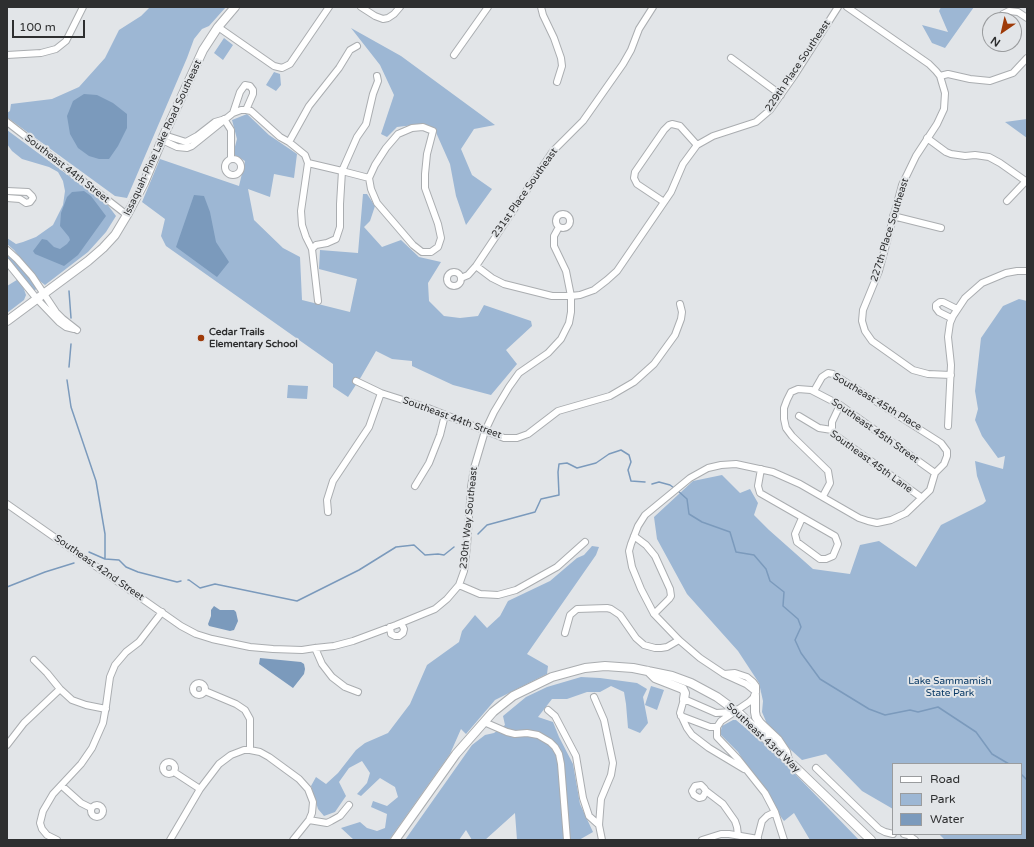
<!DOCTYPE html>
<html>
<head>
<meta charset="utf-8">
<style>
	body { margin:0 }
	#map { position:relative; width:1034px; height:847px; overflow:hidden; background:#e2e5e8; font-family:"Varela Round",sans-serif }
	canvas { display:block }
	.frame { position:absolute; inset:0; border:8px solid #2e2f30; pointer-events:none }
	.legend { position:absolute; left:892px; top:763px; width:130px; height:72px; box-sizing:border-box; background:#e2e5e8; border:1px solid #9a9c9e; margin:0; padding:5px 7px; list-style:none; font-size:12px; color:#2e2f30 }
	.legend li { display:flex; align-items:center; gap:8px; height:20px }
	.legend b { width:20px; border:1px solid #9a9c9e }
	.north { position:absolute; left:982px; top:12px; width:40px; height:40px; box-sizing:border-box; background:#e2e5e8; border:1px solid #9a9c9e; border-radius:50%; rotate:214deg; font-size:11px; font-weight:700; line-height:16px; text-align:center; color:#2e2f30 }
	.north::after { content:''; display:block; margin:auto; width:14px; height:18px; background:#9e3a08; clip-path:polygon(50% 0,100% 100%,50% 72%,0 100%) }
	.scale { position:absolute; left:12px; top:20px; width:73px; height:18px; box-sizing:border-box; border:2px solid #2e2f30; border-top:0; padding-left:5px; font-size:12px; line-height:14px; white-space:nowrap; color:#2e2f30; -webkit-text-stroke:3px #e2e5e8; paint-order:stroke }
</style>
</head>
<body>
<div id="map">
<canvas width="1034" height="847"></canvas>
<div class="frame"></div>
<ul class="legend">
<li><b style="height:5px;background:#fff"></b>Road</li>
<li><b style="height:11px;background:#9db7d4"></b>Park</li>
<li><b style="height:11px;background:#7b9abc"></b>Water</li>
</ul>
<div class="north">N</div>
<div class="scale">100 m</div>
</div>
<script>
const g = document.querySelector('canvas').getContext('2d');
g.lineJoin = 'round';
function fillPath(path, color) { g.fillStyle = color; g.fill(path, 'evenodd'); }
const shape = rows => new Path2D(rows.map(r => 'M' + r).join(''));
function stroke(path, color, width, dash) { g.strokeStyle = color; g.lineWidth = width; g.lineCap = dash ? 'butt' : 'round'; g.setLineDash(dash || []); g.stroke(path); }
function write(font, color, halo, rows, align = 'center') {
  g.font = font + ' "Varela Round",sans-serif'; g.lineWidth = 4; g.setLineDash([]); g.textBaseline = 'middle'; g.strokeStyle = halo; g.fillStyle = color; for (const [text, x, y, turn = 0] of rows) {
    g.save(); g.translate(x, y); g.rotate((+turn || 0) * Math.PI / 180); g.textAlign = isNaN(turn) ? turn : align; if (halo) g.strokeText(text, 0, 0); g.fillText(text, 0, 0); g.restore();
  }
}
const green = shape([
	[150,7,226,7,209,26,202,29,194,39,187,58,127,198,115,196,8,118,7,113,10,111,11,104,52,99,79,87,105,58,119,30,141,16],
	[941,7,974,7,945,48,932,43,922,25,948,32,939,11],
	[351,28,401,56,495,125,474,129,461,149,472,175,492,189,466,225,456,196,450,164,434,128,424,125,414,125,397,127,387,137,381,134,394,95,380,65],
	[224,38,233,45,223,60,214,53],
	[274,72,280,74,281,85,276,91,266,85],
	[247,114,269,135,297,154,294,178,274,174,270,197,248,189,254,220,283,248,300,257,302,300,350,312,357,279,319,269,320,250,358,253,363,194,367,194,375,206,370,221,364,227,382,247,401,240,419,257,441,262,428,283,429,301,444,316,460,318,478,316,484,305,531,321,532,326,506,350,517,364,491,395,453,385,412,366,412,361,392,359,376,351,361,377,348,397,333,387,333,364,166,246,161,236,165,219,142,202,160,159,239,186,245,161,233,154,237,139,232,120],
	[1027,119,1027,138,1005,122],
	[7,130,107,204,116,216,106,232,88,252,45,285,37,279,14,250,7,244,7,238,16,244,23,242,36,237,53,225,63,205,65,191,63,181,58,172,49,167,22,159,12,151,7,144],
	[7,253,16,259,38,288,35,290,32,290,7,258],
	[20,278,26,295,24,300,7,313,7,286],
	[1019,299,1027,301,1027,840,945,840,939,834,1021,834,1021,764,893,764,893,809,862,791,826,754,802,760,770,731,762,712,763,701,759,683,738,651,687,594,657,539,654,517,693,481,722,475,740,493,750,489,758,503,754,515,769,530,813,569,850,574,860,545,879,541,916,567,941,525,983,504,986,501,977,476,975,461,1003,469,1005,456,998,458,982,436,975,420,978,409,975,391,981,338,1003,306],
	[288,385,308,386,307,399,287,398],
	[592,546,599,547,596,555,527,654,548,666,547,674,495,700,466,734,461,729,450,754,389,840,354,840,341,828,360,822,367,828,377,831,385,828,387,814,371,807,373,801,387,806,398,797,395,787,380,778,361,796,357,794,367,783,370,773,362,761,349,768,339,782,346,796,335,812,324,816,318,809,311,786,316,777,326,784,338,773,356,750,365,743,388,733,410,704,427,665,459,642,462,631,475,615,487,628,500,616,508,601,550,581,577,558,584,555],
	[581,677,600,678,637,683,647,689,643,697,648,723,640,733,628,728,626,704,624,692,611,686,600,692,587,692,567,699,552,699,538,717,553,722,559,737,573,764,580,804,593,832,579,840,517,840,515,813,485,840,472,840,466,830,459,840,405,840,472,745,485,735,494,733,505,725,503,716,526,697,547,687],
	[651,686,664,690,657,710,645,705],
	[733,720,736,720,772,750,859,840,810,840,794,813,784,821,765,795,738,752,720,734,722,726]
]);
const water = shape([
	[84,94,97,95,113,103,127,114,127,128,118,146,109,159,99,159,89,156,78,148,70,134,67,116,73,101],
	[84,191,91,196,106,216,78,255,64,266,35,254,33,251,42,239,47,240,54,247,60,249,67,244,70,240,69,237,60,226,61,213,67,197,72,192],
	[194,195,204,196,210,212,216,242,229,262,217,277,176,247],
	[214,606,220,610,234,610,236,612,238,621,234,630,230,631,209,626,208,624,211,616,211,610],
	[260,658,301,662,304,664,305,669,304,674,293,688,259,664]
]);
const stream = shape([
	[69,291,71,318],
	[69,367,71,344],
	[67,380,71,407,96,481,105,534,105,559],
	[652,484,659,482,670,485,674,488],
	[677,490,687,499,689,514,702,522,730,532,736,552,754,555,766,569,770,581,784,592,783,606,798,619,801,627,795,640,801,653,820,679,869,709,885,715,910,710,918,712,938,707,976,732,992,754,1009,764],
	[478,534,487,525,535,512,541,499,559,495,558,472,559,464,567,463,577,468,596,463,609,454,621,450,629,455,631,462,628,470,631,481,645,482],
	[89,552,105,559,119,560,126,567,138,572,177,582,181,581],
	[188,580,189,580,200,588,215,584,297,601,359,570,396,547,414,545,425,555,438,554,444,555,454,547],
	[7,587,45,572,74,563],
	[1021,774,1027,780]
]);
const minor = shape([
	[361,7,375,16,383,19,388,18,394,14,400,7],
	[541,7,543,15,554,38,561,58,562,66,557,82],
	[847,7,929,64,936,71,940,76,948,74,970,79,990,81,1013,73,1027,58],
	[998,20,1003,14,1009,11,1018,12,1027,18],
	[218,27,274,66,282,68,290,64,329,7],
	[7,55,41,53,56,49,66,41,83,7],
	[454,55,488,7],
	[731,58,781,95],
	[940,76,945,93,944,109,937,124,916,156,902,185,879,271,863,310,862,321,865,331,872,341,913,370,928,374,951,375],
	[233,113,240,92,245,85,250,86,253,90,253,94,246,110],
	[224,119,231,130,231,159],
	[7,122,127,215],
	[164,135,186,142,197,136,215,122,222,120],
	[927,138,946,152,951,154,965,156,975,155,989,157,1000,163,1027,182],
	[162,140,177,147,187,148,192,146,233,113,241,110,246,110,251,111,280,137,289,142,305,155,308,163,301,211,302,225,306,237,312,249,318,301],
	[289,142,309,106,339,68,350,50,357,46],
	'225 167a8 8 0 1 1 16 0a8 8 0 1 1-16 0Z',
	[308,163,342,171,340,204,340,227,336,239,327,243,316,245,312,249],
	[369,178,375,165,386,148,398,134,412,128,423,127,433,131,427,154,425,174,425,188,438,224,441,238,438,247,431,252,422,252,413,245,377,203,371,189,369,178,342,171,357,137,366,124,373,94,378,81,377,76],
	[7,191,28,192,32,196,33,198,30,202,26,203,20,199,7,198],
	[1007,201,1026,181],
	[664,202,637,184,634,178,635,172,664,130,669,125,672,124,680,126,697,145],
	'556 221a7 7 0 1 1 14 0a7 7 0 1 1-14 0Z',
	[893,216,941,228],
	[7,250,17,259,32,276,56,312,63,319,77,330],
	[7,262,37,299,59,322,66,327,74,329],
	[476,266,492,278,504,284,552,296,571,296,566,271,554,246,554,236,559,227],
	'447 279a7 7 0 1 1 14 0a7 7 0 1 1-14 0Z',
	[461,278,468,275,476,266,553,151,583,121,623,64,631,50,639,29,653,7],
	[951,318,939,312,936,308,936,305,940,302,943,302,957,309],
	[356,381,381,393,428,408,504,438,517,438,528,434,558,411,610,396,634,382,654,364,675,335,681,319,682,312,680,304],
	[799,416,819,428,832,430,835,435,922,498],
	[948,426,951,365,948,337,950,323,953,316,965,298,982,283,1006,273,1017,271,1027,271],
	[832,430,832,422,840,405],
	[761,469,758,486,760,493,835,536,838,544,833,556,826,559,820,559,797,542,795,534,802,518],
	[415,486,429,463,440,435,445,415],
	[823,496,830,483,828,471,792,436,786,428,784,419,784,408,787,400,791,392,798,389,811,390,840,405,935,473],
	[7,504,181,626,196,634,212,639,250,647,273,649,302,650,315,648,334,646,353,641,396,625,435,609,447,599,459,585,464,571,467,546,471,487,474,468,485,431,494,412,509,387,519,373,548,353,561,339,569,323,571,312,571,296,580,295,594,290,607,280,617,271,671,192,683,164,697,145,713,136,756,122,770,110,794,76,838,7],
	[328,512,327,500,333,481,369,427,381,393],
	[634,536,646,545,655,556,670,589,671,596,669,599,654,614],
	[459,585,480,594,498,595,516,590,557,567,585,542],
	[390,627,391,634,395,636,399,636,403,633,404,629,401,623],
	[565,633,570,615,577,609,607,608,611,609,620,615,636,638,644,645,655,648,661,648,667,647,679,640],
	[315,648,322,664,332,677,345,687,358,692],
	[34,660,47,673,60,689,72,700,86,705,106,709],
	[724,674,735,673,747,677,753,682,756,686,756,692,755,696,749,702,721,721,717,727,717,737,738,759,765,793,775,812,784,840],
	'193 689a6 6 0 1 1 12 0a6 6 0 1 1-12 0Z',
	[205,691,236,704,245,710,250,719,250,750,260,752,269,757,299,779,308,789,313,802,312,813,309,820,293,840],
	[756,692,746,684,724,674,700,658,679,640,654,614,641,589,632,567,629,551,631,544,638,526,645,515,690,478,708,468,721,465,736,464,773,472,800,484,859,518,868,521,877,523,891,520,906,513,930,490,935,473,944,464,947,456,947,451,941,443,833,374,828,373,822,377,814,391],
	[594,697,604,720,613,763,611,775,601,799,599,825,602,840],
	[548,710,555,716,576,756,583,798,589,816,599,825],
	[732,712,716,713,684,699,680,713,687,728,692,735,709,748,744,769],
	[681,716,710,727,717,727],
	[484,722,507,732,515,734,527,733,538,735,550,742,555,747,559,754,561,764,567,840],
	[7,745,24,723,60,689],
	'163 768a6 6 0 1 1 12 0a6 6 0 1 1-12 0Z',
	[816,768,879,829,885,832,893,834],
	[174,772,200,789],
	[62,786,81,803,91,808],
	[706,791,703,797,699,798,694,795,692,791,695,786,701,785,704,788,706,791,723,804,735,821,737,827,738,835],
	'91 811a6 6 0 1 1 12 0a6 6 0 1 1-12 0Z',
	[309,820,327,823,331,821,340,816,349,805],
	[904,834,908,835,915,840],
	[57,840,47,835,42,829,40,823,43,811,53,794,81,764,92,748,103,723,106,706,110,677,115,665,126,652,139,642,162,612],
	[170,840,200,789,219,764,231,755,244,750,250,750],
	[702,840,721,834,729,834,758,839],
	[757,840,762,821,767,816,775,812]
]);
const major = shape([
	[7,321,88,261,103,248,115,235,127,215,144,183,164,135,203,50,218,27,235,7],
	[648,671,655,678,683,689,685,693,684,699],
	[755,696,755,712,756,717,760,723,778,740,786,752,788,760],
	[395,840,456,754,493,712,513,696,552,677,585,668,605,666,633,668,672,676,691,683,717,697,740,714,871,840]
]);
const markers = [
	[201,338,4,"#9e3a08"]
];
const streetNames = [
	["229th Place Southeast",798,66,-56],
	["Issaquah-Pine Lake Road Southeast",163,138,-65],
	["Southeast 44th Street",67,169,38],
	["231st Place Southeast",525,193,-55],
	["227th Place Southeast",890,230,-73],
	["Southeast 45th Place",877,402,31],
	["Southeast 44th Street",452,418,20],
	["Southeast 45th Street",875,431,35],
	["Southeast 45th Lane",871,462,36],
	["230th Way Southeast",469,518,-84],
	["Southeast 42nd Street",99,568,35],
	["Southeast 43rd Way",763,738,43]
];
const poiNames = [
	["Cedar Trails",209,332],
	["Elementary School",209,344]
];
const parkNames = [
	["Lake Sammamish",950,681],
	["State Park",950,693]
];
fillPath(green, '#9db7d4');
fillPath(water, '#7b9abc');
stroke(stream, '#7b9abc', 1.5);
stroke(minor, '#aaadb0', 8);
stroke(major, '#aaadb0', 10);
stroke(minor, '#fff', 6);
stroke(major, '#fff', 8);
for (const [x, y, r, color] of markers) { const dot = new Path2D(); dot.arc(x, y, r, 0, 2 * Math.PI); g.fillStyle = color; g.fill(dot); stroke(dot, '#e2e5e8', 1.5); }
write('10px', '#2e2f30', '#e2e5e8', streetNames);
write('bold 10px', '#2e2f30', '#e2e5e8', poiNames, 'left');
write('10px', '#0a3a66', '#e2e5e8', parkNames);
</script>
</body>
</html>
